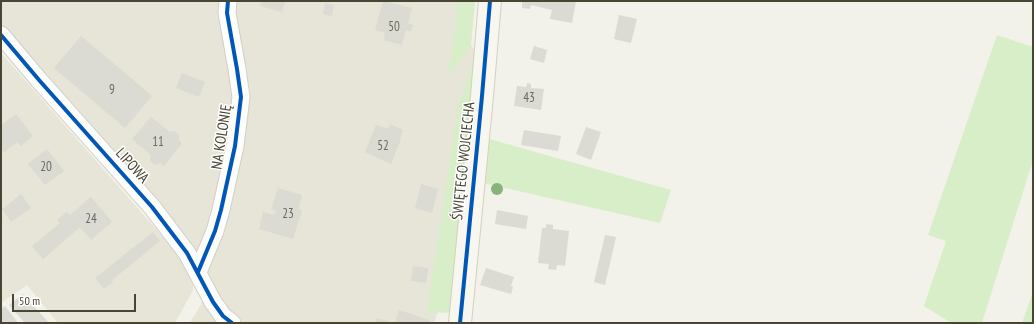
<!DOCTYPE html>
<html>
<head>
<meta charset="utf-8">
<style>
	body { margin:0 }
	#map { position:relative; width:1034px; height:324px; overflow:hidden; background:#f2f1ea; font-family:"PT Sans Narrow",sans-serif }
	canvas { display:block }
	.frame { position:absolute; inset:0; border:2px solid #494535; pointer-events:none }
	.scale { position:absolute; left:12px; top:294px; width:124px; height:18px; box-sizing:border-box; border:2px solid #494535; border-top:0; padding-left:5px; font-size:12px; line-height:14px; white-space:nowrap; color:#494535; -webkit-text-stroke:3px #fff; paint-order:stroke }
</style>
</head>
<body>
<div id="map">
<canvas width="1034" height="324"></canvas>
<div class="frame"></div>
<div class="scale">50 m</div>
</div>
<script>
const g = document.querySelector('canvas').getContext('2d');
g.lineJoin = 'round';
function fillPath(path, color) { g.fillStyle = color; g.fill(path, 'evenodd'); }
const shape = rows => new Path2D(rows.map(r => 'M' + r).join(''));
function stroke(path, color, width, dash) { g.strokeStyle = color; g.lineWidth = width; g.lineCap = dash ? 'butt' : 'round'; g.setLineDash(dash || []); g.stroke(path); }
function write(font, color, halo, rows, align = 'center') {
  g.font = font + ' "PT Sans Narrow",sans-serif'; g.lineWidth = 3; g.setLineDash([]); g.textBaseline = 'middle'; g.strokeStyle = halo; g.fillStyle = color; for (const [text, x, y, turn = 0] of rows) {
    g.save(); g.translate(x, y); g.rotate((+turn || 0) * Math.PI / 180); g.textAlign = isNaN(turn) ? turn : align; if (halo) g.strokeText(text, 0, 0); g.fillText(text, 0, 0); g.restore();
  }
}
const residential = shape([
	[1,1,221,1,238,102,221,190,203,246,196,251,1,26],
	[235,1,475,1,471,44,476,54,427,312,438,312,434,323,190,323,212,286,206,269,239,164,250,89,233,15],
	[1,53,193,271,193,290,175,323,58,323,27,285,1,303]
]);
const green = shape([
	[458,1,475,1,471,44,463,57,446,77,451,58],
	[997,35,1033,47,1033,160,982,323,951,323,924,306,946,241,928,235],
	[476,54,475,84,450,313,427,312,458,106],
	[489,139,671,190,660,223,483,183],
	[1033,292,1033,323,1022,323]
]);
const building = shape([
	[262,1,285,1,282,12,260,6],
	[383,1,412,8,408,23,413,25,411,31,406,30,402,45,384,40,385,33,375,30],
	[522,1,576,1,572,23,550,19,552,10,531,5,530,9,522,8],
	[325,3,334,5,332,16,323,14],
	[619,15,637,19,631,43,614,39],
	[81,36,152,96,125,128,54,68],
	[534,46,547,50,544,63,530,59],
	[182,73,205,82,199,97,176,88],
	[527,83,531,84,531,88,544,89,541,110,514,106,517,86,526,87],
	[16,114,33,136,21,146,17,142,4,152,1,149,1,125],
	[151,117,170,132,175,131,179,135,179,140,182,143,164,166,160,163,155,165,150,161,151,155,132,139],
	[390,124,403,130,400,139,401,139,391,164,365,152,376,125,388,129],
	[586,127,601,132,591,160,576,154],
	[524,130,561,136,558,151,521,145],
	[47,149,64,171,45,185,28,164],
	[421,184,438,189,432,213,415,208],
	[278,188,302,195,298,209,302,210,293,239,259,229,263,212,274,215,276,211,271,209],
	[21,194,31,208,11,222,2,209],
	[91,197,112,222,91,240,80,227,43,259,32,246,60,223,57,220,67,212,70,215],
	[497,210,528,216,526,229,495,224],
	[546,224,553,225,553,229,569,231,565,266,557,265,556,270,548,269,549,264,538,263,542,228,546,228],
	[153,232,160,241,112,280,113,282,104,289,95,278],
	[605,235,616,237,605,285,594,282],
	[413,266,428,268,426,283,411,281],
	[486,268,514,277,511,286,513,287,511,294,480,285],
	[23,294,49,323,25,323,9,305],
	[5,306,18,323,1,323,1,309],
	[399,310,429,320,428,323,395,323],
	[377,318,383,320,384,319,388,321,387,323,375,323]
]);
const street = shape([
	[1,35,39,80,152,207,187,253,213,302,223,316,232,323],
	[198,272,215,231,221,210,235,146,241,97,237,69,227,13,228,1]
]);
const secondary = shape([
	[460,323,482,96,490,1]
]);
const cycleway = shape([
	[1,35,39,80,152,207,187,253,213,302,223,316,232,323],
	[198,272,215,231,221,210,235,146,241,97,237,69,227,13,228,1],
	[460,323,482,96,490,1]
]);
const trees = [
	[497,189]
];
const numberNames = [
	["50",394,27],
	["9",112,90],
	["43",529,98],
	["11",158,142],
	["52",383,146],
	["20",46,167],
	["23",288,214],
	["24",91,219]
];
const streetNames = [
	["NA KOLONIĘ",222,137,-81],
	["ŚWIĘTEGO WOJCIECHA",464,161,-84],
	["LIPOWA",132,166,48]
];
fillPath(residential, '#e6e5d7');
fillPath(green, '#d8eec8');
fillPath(building, '#dbdad3');
stroke(street, '#d0cfc8', 19);
stroke(secondary, '#d2d1c1', 24);
stroke(street, '#fdfdfc', 17);
stroke(secondary, '#f7f7ef', 22);
stroke(cycleway, '#0057b8', 4);
g.fillStyle = '#89b27d';
for (const [x, y] of trees) { g.beginPath(); g.arc(x, y, 6, 0, 2 * Math.PI); g.fill(); }
write('13px', '#6e6b5d', null, numberNames);
write('15px', '#494535', '#fff', streetNames);
</script>
</body>
</html>
